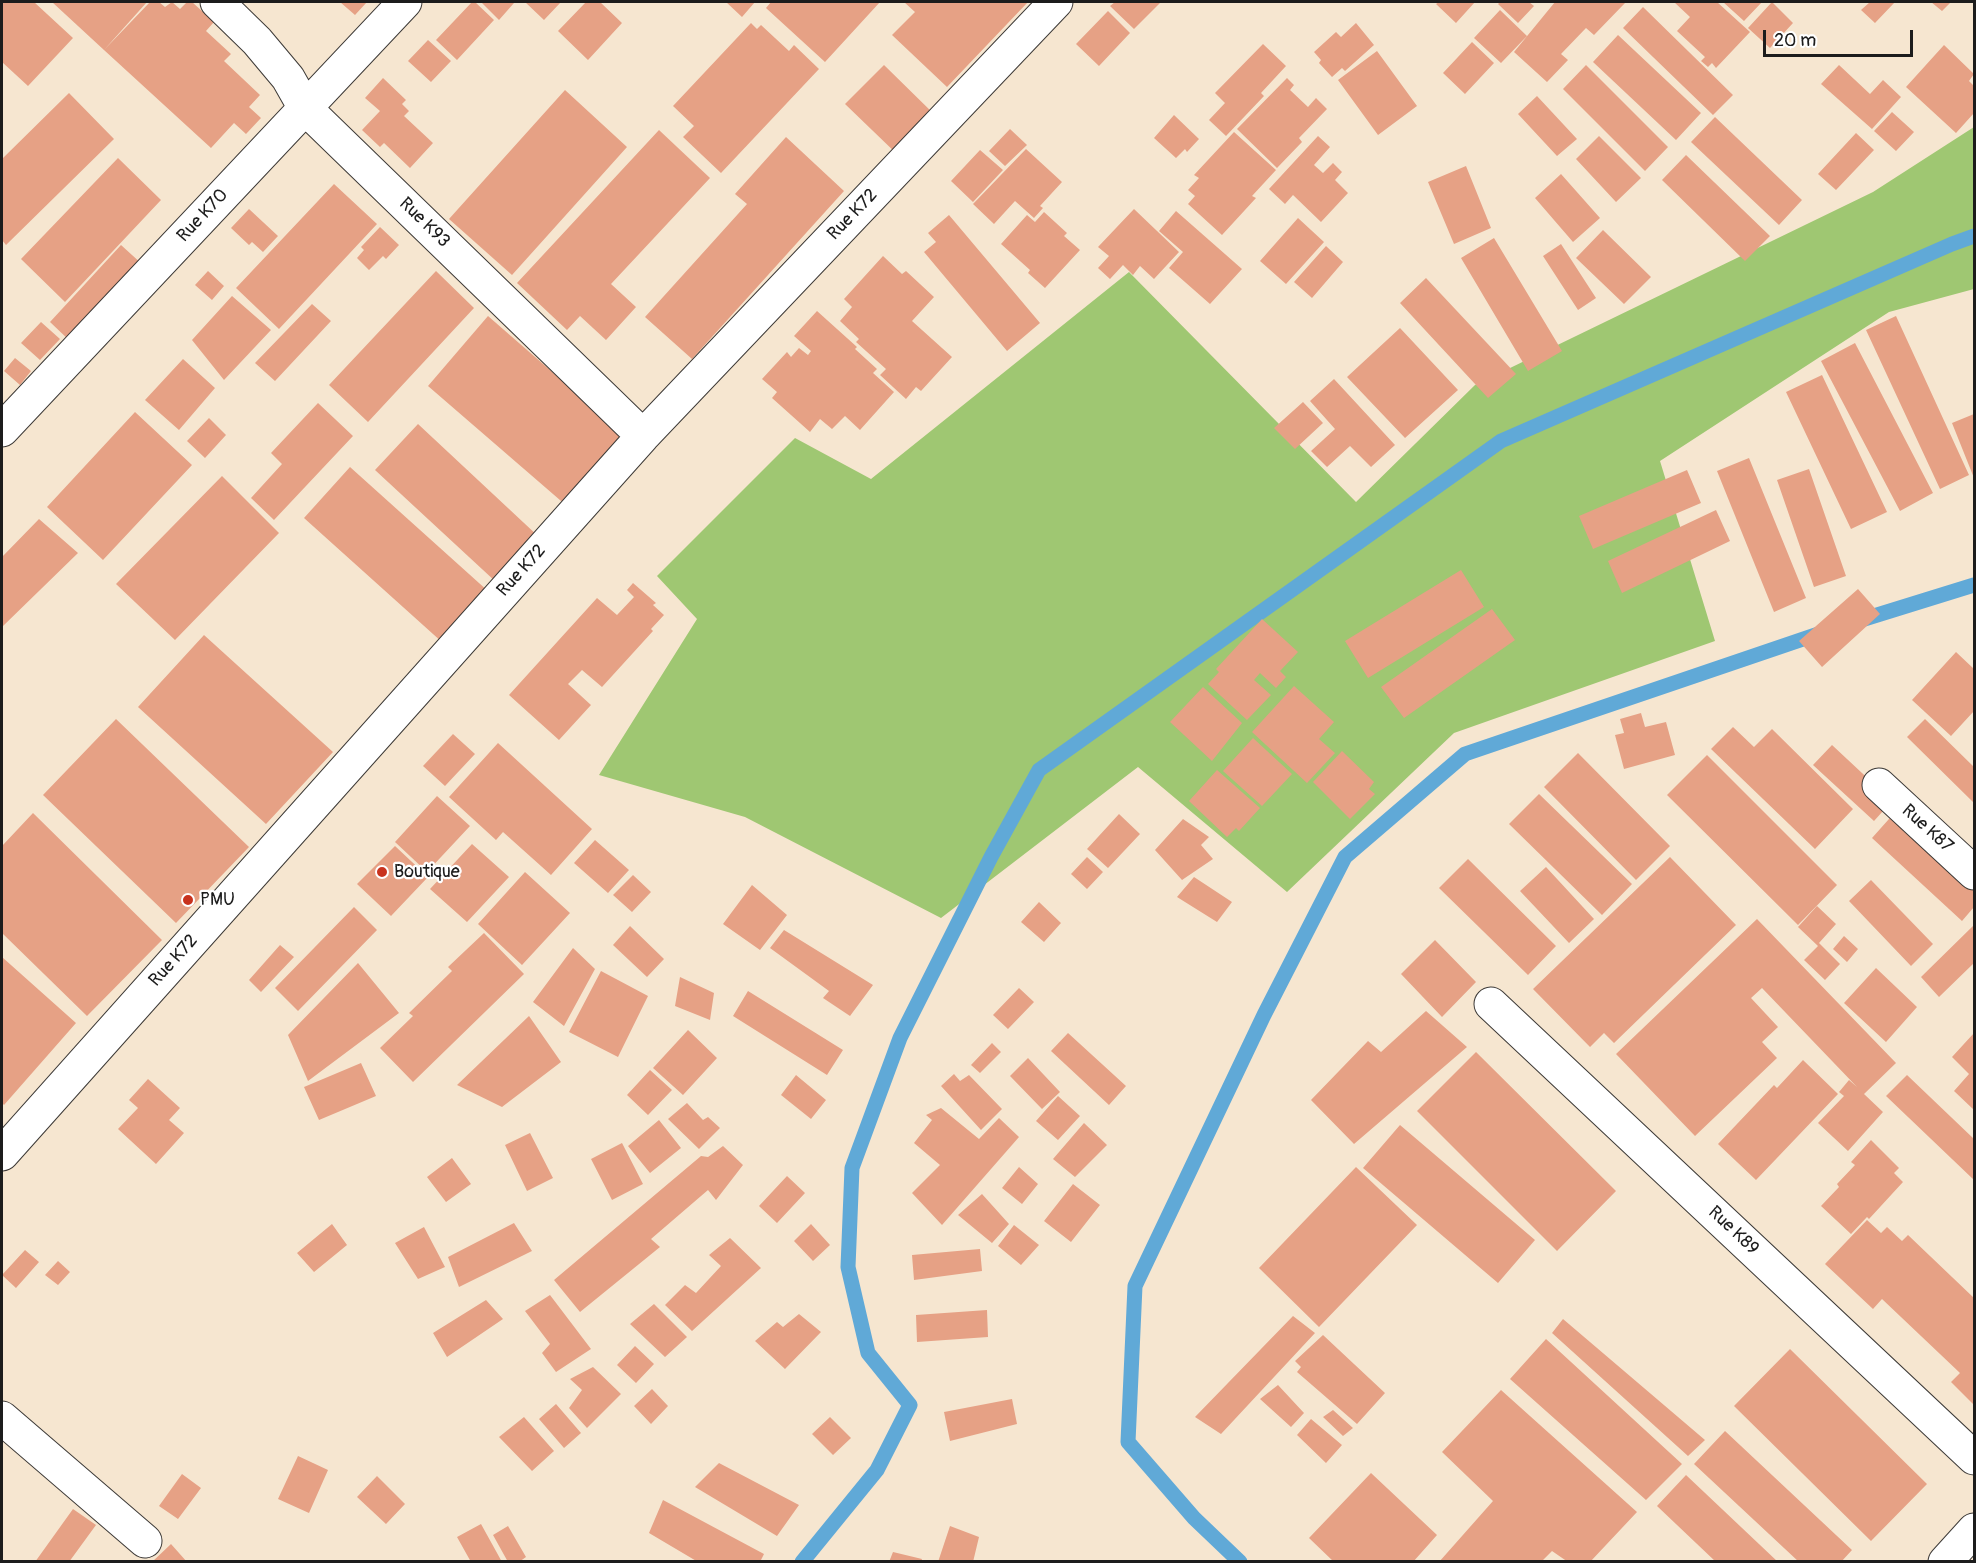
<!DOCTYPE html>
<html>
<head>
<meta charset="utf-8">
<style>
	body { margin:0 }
	#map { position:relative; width:1976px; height:1563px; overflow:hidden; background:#f6e6d0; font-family:Pangolin,sans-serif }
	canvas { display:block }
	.frame { position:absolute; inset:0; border:3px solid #1c1c1c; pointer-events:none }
	.scale { position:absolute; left:1763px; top:30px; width:150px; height:27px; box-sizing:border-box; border:3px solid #1c1c1c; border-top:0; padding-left:8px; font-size:18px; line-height:21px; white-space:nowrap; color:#1c1c1c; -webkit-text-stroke:4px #fff; paint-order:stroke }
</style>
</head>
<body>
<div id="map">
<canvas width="1976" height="1563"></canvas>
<div class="frame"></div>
<div class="scale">20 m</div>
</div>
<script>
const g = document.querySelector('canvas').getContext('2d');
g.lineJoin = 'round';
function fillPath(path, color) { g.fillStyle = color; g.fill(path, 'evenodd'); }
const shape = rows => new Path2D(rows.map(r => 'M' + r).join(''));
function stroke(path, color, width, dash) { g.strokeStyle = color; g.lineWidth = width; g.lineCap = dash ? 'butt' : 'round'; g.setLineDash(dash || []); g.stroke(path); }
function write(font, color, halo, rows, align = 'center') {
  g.font = font + ' Pangolin,sans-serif'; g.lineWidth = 4.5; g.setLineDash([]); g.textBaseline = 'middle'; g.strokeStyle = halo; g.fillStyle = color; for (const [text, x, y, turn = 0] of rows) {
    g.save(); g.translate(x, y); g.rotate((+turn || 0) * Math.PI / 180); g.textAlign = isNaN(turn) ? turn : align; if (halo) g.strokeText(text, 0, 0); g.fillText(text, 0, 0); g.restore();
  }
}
const green = shape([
	[1974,127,1974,289,1889,312,1660,461,1715,641,1454,733,1287,892,1138,767,941,918,745,817,599,775,697,619,657,576,795,438,871,479,1129,272,1356,502,1475,385,1873,192]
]);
const stream = shape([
	[1861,620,1974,585],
	[802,1562,877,1470,910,1405,868,1353,848,1267,852,1168,900,1038,991,857,1039,770,1501,441,1952,244,1974,236],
	[1240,1562,1194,1518,1128,1442,1135,1286,1264,1015,1345,857,1465,754,1818,634]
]);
const building = shape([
	[2,2,34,2,73,38,28,86,2,62],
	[52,2,147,2,104,50],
	[150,2,159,2,165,7,172,2,180,9,187,2,192,2,214,22,206,31,231,54,224,61,260,95,249,107,261,118,246,134,234,123,211,148,104,50],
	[340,2,367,2,355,15],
	[472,2,475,2,494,20,457,60,436,40],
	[481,2,512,2,514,3,499,20],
	[525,2,561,2,544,20],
	[586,2,600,2,622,23,588,60,558,31],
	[726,2,755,2,742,17],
	[771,2,880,2,825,62,766,8],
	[904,2,1028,2,947,87,892,35,915,12],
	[1115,2,1161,2,1134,29,1110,6],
	[1439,2,1475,2,1456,23,1436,4],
	[1500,2,1529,2,1534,6,1518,23,1498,4],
	[1555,2,1626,2,1594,35,1586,28,1561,54,1568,60,1547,82,1514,52],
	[1674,2,1717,2,1750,32,1716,68,1712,63,1708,67,1701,61,1705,57,1677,31,1690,17],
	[1723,2,1762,2,1744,21],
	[1772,2,1793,23,1770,48,1748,28],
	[1870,2,1895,2,1875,23,1861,10],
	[1931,2,1951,2,1942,11],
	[1643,7,1733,95,1713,115,1623,28],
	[1500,10,1527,36,1501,63,1474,38],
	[1108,11,1130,33,1099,66,1076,44],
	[751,23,757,29,761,25,789,51,794,45,819,69,721,173,683,137,694,126,673,106],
	[1356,23,1374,45,1345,71,1342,68,1332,77,1319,63,1321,60,1314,52,1336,32,1341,37],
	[1618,35,1701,113,1676,140,1593,62],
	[428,40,451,61,431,82,408,61],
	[1472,42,1494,63,1465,94,1443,73],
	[1263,44,1286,66,1261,93,1264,96,1226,136,1209,120,1225,103,1215,93],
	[1944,45,1974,74,1969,81,1974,86,1974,113,1956,133,1906,87],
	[1377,51,1417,106,1378,135,1338,80],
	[884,65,938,118,900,157,845,104],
	[1586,65,1668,147,1645,171,1563,89],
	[1839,65,1870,94,1883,80,1901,97,1872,129,1821,84],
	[383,78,406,100,402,104,409,111,404,116,433,143,410,168,384,143,380,147,362,130,380,111,365,98],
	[1287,78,1294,85,1290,90,1308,107,1316,98,1327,109,1299,138,1302,142,1277,168,1237,129],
	[565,90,627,147,512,275,449,219],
	[69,93,114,139,6,245,2,240,2,159],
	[1537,96,1577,139,1557,156,1518,114],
	[1892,112,1914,132,1896,151,1874,131],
	[1174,115,1199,139,1187,152,1185,149,1176,158,1154,138],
	[1715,117,1802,200,1779,225,1691,142],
	[1010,129,1027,145,1005,166,989,151],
	[659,130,710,178,611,284,636,307,606,340,580,316,567,330,517,283],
	[1234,132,1276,170,1252,196,1256,198,1222,235,1188,204,1195,196,1188,190,1199,178,1194,175],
	[1856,133,1874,150,1836,190,1818,174],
	[1318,136,1330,147,1314,165,1323,173,1333,163,1342,172,1335,180,1348,193,1321,222,1293,195,1285,204,1269,189],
	[1599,136,1641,178,1616,202,1576,159],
	[786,137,844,191,692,359,645,317,747,204,735,194],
	[1026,149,1062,182,1040,206,1043,208,1034,218,1015,201,994,224,973,204],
	[980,150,1003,170,973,202,951,181],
	[1686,155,1770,236,1745,261,1662,180],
	[118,158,161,200,65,302,21,259],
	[1466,166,1491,228,1454,244,1428,182],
	[1561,174,1600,218,1573,242,1535,198],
	[334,184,377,224,279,329,236,288],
	[249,209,278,236,263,252,252,242,249,245,231,228],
	[1134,209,1179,252,1154,279,1140,266,1133,275,1123,265,1110,279,1098,268,1109,256,1098,247],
	[1176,211,1242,269,1210,304,1169,268,1183,252,1159,231],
	[1044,212,1067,233,1064,236,1080,250,1045,288,1028,273,1030,270,1001,244,1027,215,1035,222],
	[949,215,1040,323,1007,351,924,252,936,242,928,233],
	[1298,218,1324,242,1286,284,1260,261],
	[380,227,399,245,386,259,383,256,369,270,357,258,364,250,361,247],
	[1603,230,1651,277,1624,304,1576,258],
	[1494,238,1562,351,1528,371,1461,258],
	[1561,244,1596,298,1578,310,1543,256],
	[121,245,143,265,71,342,50,322],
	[1326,246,1343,262,1312,298,1294,282],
	[883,256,902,274,906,271,934,297,912,321,952,357,921,391,916,387,906,399,880,375,886,369,856,342,859,339,840,321,852,307,844,299],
	[208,271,224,286,212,300,195,285],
	[436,271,474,308,368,422,329,385],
	[1426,278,1516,374,1488,398,1400,303],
	[232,296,271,330,224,380,192,340],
	[312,304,331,321,275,381,255,363],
	[817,311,857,347,855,349,877,369,873,373,894,392,860,430,845,416,832,429,820,419,810,432,772,398,777,392,762,379,787,352,791,357,799,348,808,355,811,351,794,336],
	[488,316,628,438,568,507,428,386],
	[1896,316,1969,475,1940,489,1866,330],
	[41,322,60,339,40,360,21,343],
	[1400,328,1458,390,1405,438,1347,377],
	[1855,343,1933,493,1900,511,1821,361],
	[15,358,31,371,20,385,4,371],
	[183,359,215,388,179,430,145,400],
	[1822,375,1887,512,1851,529,1786,392],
	[1334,379,1395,445,1371,467,1350,446,1327,467,1311,451,1335,429,1310,401],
	[1303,402,1323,423,1295,449,1274,428],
	[318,403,353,436,274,520,251,498,282,464,271,453],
	[135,412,192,465,103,560,47,507],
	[1974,414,1974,478,1952,423],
	[209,418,226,435,205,458,187,441],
	[418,424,539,537,496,582,375,470],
	[1749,458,1806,598,1774,612,1717,471],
	[350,467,489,592,443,643,304,518],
	[1809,469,1846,576,1814,587,1777,480],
	[1687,470,1701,503,1593,549,1579,516],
	[222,476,279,533,175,640,116,584],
	[1716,510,1730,541,1622,593,1608,561],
	[39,519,78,553,2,627,2,557],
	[1461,570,1484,607,1368,678,1345,641],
	[633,583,656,603,653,605,664,615,651,629,653,631,602,687,582,670,568,684,591,705,559,740,509,695,597,598,617,615,634,597,627,590],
	[1858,589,1880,614,1822,667,1799,641],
	[1492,609,1515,640,1404,718,1381,687],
	[1262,619,1298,652,1280,671,1286,677,1276,688,1260,673,1254,680,1271,695,1247,720,1208,684,1219,672,1216,669],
	[204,635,333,752,266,824,138,707],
	[1956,652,1974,669,1974,711,1951,736,1912,700],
	[1294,686,1334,722,1319,739,1335,753,1307,783,1252,732],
	[1203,687,1242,723,1212,761,1170,722],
	[1641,713,1645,727,1666,722,1675,755,1624,769,1615,735,1624,733,1620,719],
	[116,719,249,847,176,923,43,795],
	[1925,719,1974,767,1974,803,1907,737],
	[1733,727,1754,747,1772,729,1853,809,1815,849,1711,749],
	[453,734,475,754,445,786,423,766],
	[1253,738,1292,774,1262,806,1223,771],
	[498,743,592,829,551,875,503,832,496,840,449,797],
	[1832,745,1892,801,1874,821,1813,765],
	[1342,751,1374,782,1369,789,1375,794,1350,819,1313,782],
	[1578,753,1670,846,1636,880,1544,787],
	[1707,755,1837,885,1798,925,1667,795],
	[1217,770,1260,808,1239,831,1236,828,1227,837,1189,801],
	[1539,794,1632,884,1602,915,1509,824],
	[437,796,470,826,427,872,395,842],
	[1897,810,1974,882,1974,907,1962,921,1872,838],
	[33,813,162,940,87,1016,2,933,2,846],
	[1119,814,1140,834,1108,868,1087,849],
	[1183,819,1209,837,1201,845,1213,859,1182,880,1155,850],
	[595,840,629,870,608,893,574,863],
	[472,844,509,877,467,922,430,889],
	[395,846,428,877,391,916,357,884],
	[1087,857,1103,872,1087,889,1071,874],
	[1670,857,1736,925,1614,1043,1604,1033,1590,1047,1533,989],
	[1468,859,1556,946,1528,975,1439,888],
	[1546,867,1594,919,1569,943,1520,891],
	[525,872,570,913,522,965,478,924],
	[633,875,651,892,632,912,613,895],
	[1194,877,1232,902,1217,922,1177,897],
	[1871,880,1933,944,1911,966,1849,901],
	[752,885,787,915,760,950,723,924],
	[1039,902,1061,923,1044,942,1021,922],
	[1817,906,1836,924,1819,943,1840,964,1825,980,1804,960,1818,946,1798,927],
	[354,907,377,930,298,1011,275,988],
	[1757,919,1896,1063,1864,1094,1883,1112,1848,1151,1818,1123,1844,1096,1839,1092,1849,1080,1857,1087,1762,988,1751,998,1778,1027,1762,1042,1777,1058,1695,1136,1616,1054],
	[1974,925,1974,963,1939,997,1921,977],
	[630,926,664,959,647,977,613,945],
	[784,930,873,985,850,1016,823,998,829,991,770,948],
	[484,933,524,974,413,1082,380,1048,413,1016,409,1013,452,971,448,967],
	[1844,936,1858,949,1847,962,1833,949],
	[1435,940,1476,982,1442,1017,1401,974],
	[280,945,294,957,261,992,249,980],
	[573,948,595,969,564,1026,533,1002],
	[2,957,76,1023,4,1105,2,1103],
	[358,963,399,1013,308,1081,288,1035],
	[1876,968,1917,1007,1886,1042,1844,1003],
	[601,971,648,996,618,1057,569,1032],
	[680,977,714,993,710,1020,675,1006],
	[1019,988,1034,1002,1008,1029,993,1015],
	[748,991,843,1050,827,1075,733,1016],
	[1426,1011,1467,1047,1354,1144,1311,1100,1368,1041,1381,1052],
	[529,1016,561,1062,502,1107,457,1085],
	[688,1030,717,1058,683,1095,653,1068],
	[1068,1033,1126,1086,1109,1105,1051,1051],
	[1974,1033,1974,1110,1954,1091,1969,1074,1952,1057],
	[992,1043,1001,1052,980,1073,971,1065],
	[1476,1052,1616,1191,1557,1251,1417,1111],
	[1028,1058,1060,1092,1042,1109,1010,1076],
	[1803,1060,1838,1094,1756,1180,1718,1144,1774,1085,1777,1088],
	[361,1063,376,1096,319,1120,304,1087],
	[650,1070,672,1090,648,1115,627,1095],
	[954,1074,960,1081,969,1075,1002,1109,981,1130,941,1086],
	[796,1075,826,1100,811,1119,781,1095],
	[1907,1075,1974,1139,1974,1180,1886,1096],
	[148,1079,180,1108,169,1120,184,1133,156,1164,118,1129,138,1108,129,1100],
	[1058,1096,1080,1116,1058,1140,1036,1121],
	[687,1103,703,1120,708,1117,720,1128,699,1149,668,1119],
	[941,1108,979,1139,999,1118,1019,1137,942,1225,912,1193,940,1165,914,1143,932,1120,926,1115],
	[659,1120,681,1148,650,1173,628,1146],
	[1084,1123,1107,1145,1075,1177,1053,1159],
	[1400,1125,1535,1240,1498,1283,1363,1168],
	[530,1133,553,1178,527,1191,505,1145],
	[1871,1140,1899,1168,1894,1173,1903,1182,1869,1219,1867,1217,1851,1234,1821,1206,1839,1187,1837,1184,1855,1165,1851,1162],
	[622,1143,643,1184,612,1200,591,1159],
	[723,1146,743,1165,716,1200,708,1190,651,1239,660,1247,580,1312,554,1280,701,1156,708,1157],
	[452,1158,471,1184,446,1202,427,1177],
	[1019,1167,1038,1184,1022,1204,1002,1188],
	[1356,1167,1417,1225,1319,1327,1259,1268],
	[787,1176,805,1193,777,1223,759,1206],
	[1073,1184,1100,1205,1071,1242,1044,1221],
	[982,1194,1009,1224,992,1243,958,1215],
	[1867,1220,1881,1233,1887,1227,1902,1241,1908,1235,1974,1298,1974,1405,1951,1382,1960,1373,1882,1299,1873,1309,1825,1264],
	[514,1223,532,1251,459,1287,448,1257],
	[332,1224,347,1245,314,1272,297,1253],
	[811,1224,830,1245,813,1261,794,1241],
	[1014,1225,1039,1245,1021,1265,998,1246],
	[424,1227,445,1267,418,1279,395,1243],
	[730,1238,761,1268,692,1331,665,1305,685,1285,696,1293,721,1266,709,1255],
	[980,1249,982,1271,914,1280,912,1255],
	[25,1250,39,1262,16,1288,2,1275],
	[58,1261,70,1272,58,1285,45,1275],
	[550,1295,591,1349,556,1372,542,1353,550,1344,525,1311],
	[486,1300,503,1319,447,1357,433,1333],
	[654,1304,687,1337,665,1357,630,1324],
	[987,1310,988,1337,917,1342,916,1315],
	[799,1314,821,1332,785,1369,755,1341,777,1322,783,1327],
	[1293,1316,1315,1333,1221,1434,1195,1417],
	[1563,1319,1705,1440,1688,1456,1552,1333],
	[1323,1335,1385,1393,1357,1424,1297,1372,1301,1367,1295,1361],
	[1546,1339,1682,1464,1646,1500,1510,1379],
	[635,1346,654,1364,636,1383,617,1365],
	[1790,1349,1927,1484,1871,1541,1734,1406],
	[593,1367,621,1394,587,1428,569,1408,582,1390,570,1379],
	[1278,1385,1304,1413,1291,1427,1260,1399],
	[652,1389,668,1406,651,1424,634,1406],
	[1501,1390,1637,1512,1590,1562,1568,1562,1552,1551,1541,1562,1439,1562,1493,1501,1442,1452],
	[1012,1399,1017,1424,950,1441,944,1412],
	[556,1404,581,1433,564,1448,539,1419],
	[1333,1410,1353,1428,1343,1436,1323,1417],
	[524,1417,554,1451,532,1471,499,1437],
	[830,1417,851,1438,833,1455,812,1434],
	[1311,1419,1342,1445,1326,1463,1297,1435],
	[1725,1431,1852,1550,1841,1562,1799,1562,1694,1464],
	[298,1456,328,1470,309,1513,278,1499],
	[719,1463,799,1505,777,1536,695,1487],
	[1371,1473,1437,1535,1413,1562,1334,1562,1309,1538],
	[182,1474,201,1488,178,1519,159,1506],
	[1686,1475,1778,1562,1716,1562,1657,1506],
	[377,1476,405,1504,386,1524,357,1497],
	[663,1500,764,1554,760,1562,698,1562,649,1533],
	[73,1509,96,1525,69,1562,35,1562],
	[481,1524,502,1562,471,1562,457,1537],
	[508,1526,526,1557,519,1562,508,1562,493,1535],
	[950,1526,979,1537,973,1562,938,1562],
	[171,1544,187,1562,152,1562],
	[893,1552,922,1559,921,1562,889,1562]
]);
const street = shape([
	[217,2,257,41,288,78,305,108,643,436],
	[2,430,405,2],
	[1879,785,1974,873],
	[1491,1004,1974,1458],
	[2,1154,643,436,1056,2],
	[2,1418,145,1541],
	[1945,1562,1974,1530]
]);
const markers = [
	[382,872,6,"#c8321e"],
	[188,900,6,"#c8321e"]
];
const streetNames = [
	["Rue K72",853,215,-46],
	["Rue K70",203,216,-47],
	["Rue K93",424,223,44],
	["Rue K72",522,571,-48],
	["Rue K87",1927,829,42],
	["Rue K72",174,961,-48],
	["Rue K89",1733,1231,43]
];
const poiNames = [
	["Boutique",394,872],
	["PMU",200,900]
];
fillPath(green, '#9fc772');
stroke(stream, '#60a9d7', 15);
fillPath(building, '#e6a185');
stroke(street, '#3d3a37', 35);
stroke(street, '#fff', 33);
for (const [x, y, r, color] of markers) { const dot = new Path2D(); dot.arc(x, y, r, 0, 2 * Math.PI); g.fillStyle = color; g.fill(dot); stroke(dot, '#fff', 2); }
write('18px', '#1c1c1c', '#fff', streetNames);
write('18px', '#1c1c1c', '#fff', poiNames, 'left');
</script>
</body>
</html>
